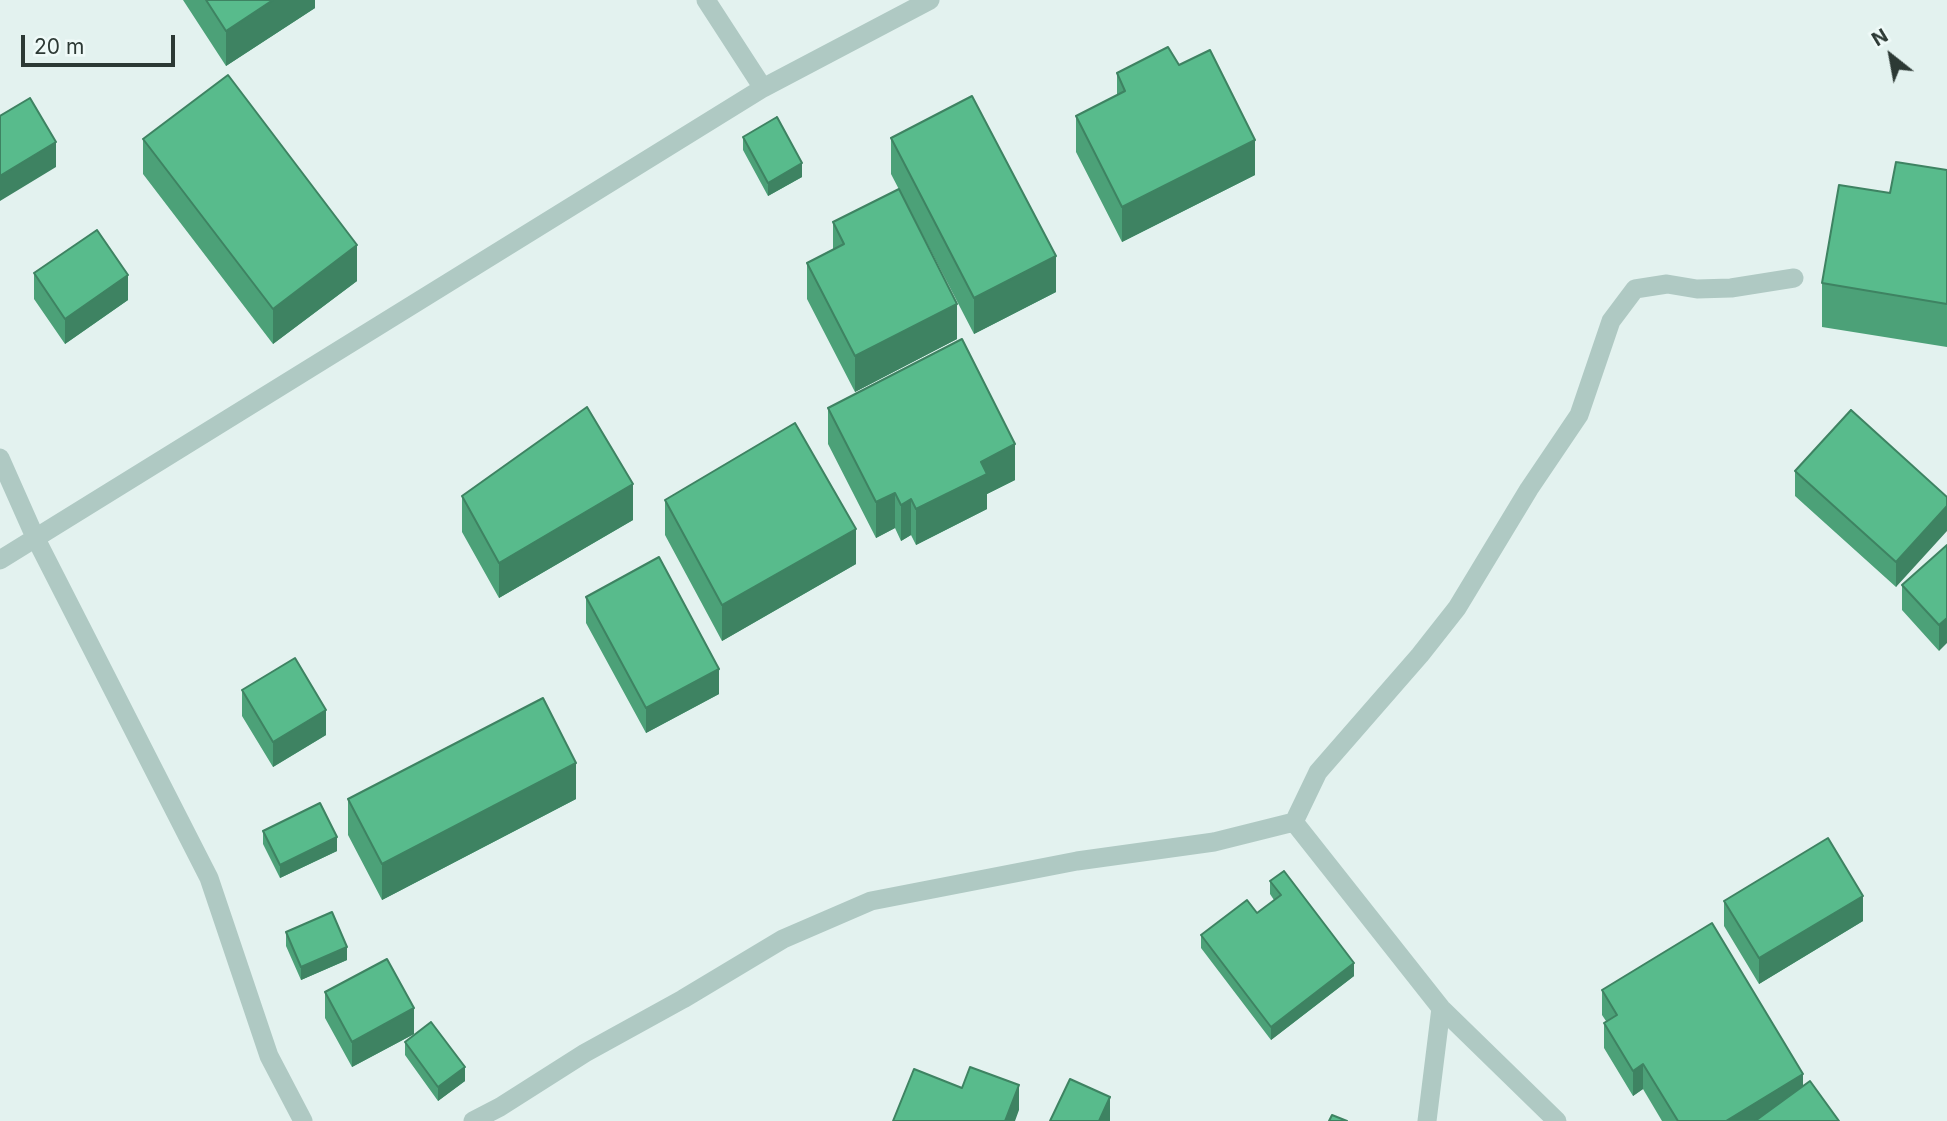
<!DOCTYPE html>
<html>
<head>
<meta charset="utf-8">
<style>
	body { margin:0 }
	#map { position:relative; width:1947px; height:1121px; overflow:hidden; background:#e3f2ef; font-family:Inter,sans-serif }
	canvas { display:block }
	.north { position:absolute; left:1856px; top:21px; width:70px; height:70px; -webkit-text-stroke:5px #effaf8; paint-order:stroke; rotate:329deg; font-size:19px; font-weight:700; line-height:28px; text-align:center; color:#2c3934 }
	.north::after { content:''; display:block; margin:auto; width:24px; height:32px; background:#2c3934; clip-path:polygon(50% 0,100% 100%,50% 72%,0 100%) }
	.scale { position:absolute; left:21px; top:35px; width:154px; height:32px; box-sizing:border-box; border:4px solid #2c3934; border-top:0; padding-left:9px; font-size:21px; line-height:24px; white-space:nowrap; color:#2c3934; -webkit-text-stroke:5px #effaf8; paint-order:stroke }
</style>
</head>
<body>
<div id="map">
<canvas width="1947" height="1121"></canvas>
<div class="north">N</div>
<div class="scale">20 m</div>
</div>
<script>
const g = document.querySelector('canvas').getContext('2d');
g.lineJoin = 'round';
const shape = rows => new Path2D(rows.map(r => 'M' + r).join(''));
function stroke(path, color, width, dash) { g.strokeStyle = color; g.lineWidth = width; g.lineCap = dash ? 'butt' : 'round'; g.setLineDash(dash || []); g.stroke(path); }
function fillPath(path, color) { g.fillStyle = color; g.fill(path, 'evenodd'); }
const minor = shape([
	[706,0,763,88],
	[0,458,35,537,209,878,269,1056,303,1121],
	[0,560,763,88,930,0],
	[1294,822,1318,772,1420,655,1457,608,1529,489,1579,415,1611,321,1635,289,1667,284,1697,289,1731,288,1794,278],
	[473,1121,500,1107,585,1053,683,999,783,939,871,901,1077,861,1214,842,1294,822,1441,1008,1557,1121],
	[1427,1121,1441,1008]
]);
const wall = shape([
	[183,0,315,0,315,8,226,66],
	[1179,65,1255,175,1122,242,1076,152,1076,116,1117,95,1117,73],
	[743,137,802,177,768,196,743,150],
	[891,138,1056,292,974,334,891,174],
	[143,139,357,281,273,344,143,174],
	[1947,170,1947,347,1822,327,1822,283,1890,193],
	[833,222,957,339,855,392,807,299,807,263,833,249],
	[34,273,128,300,65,344,34,299],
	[828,408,1015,480,987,494,987,509,916,545,911,535,901,541,895,528,876,538,828,444],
	[1795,471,1947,497,1896,587,1795,496],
	[462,496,633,520,499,598,462,532],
	[665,500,856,564,722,641,665,535],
	[1947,545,1939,651,1902,610,1902,585],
	[586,597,719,694,646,733,586,623],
	[242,690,326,735,273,767,242,716],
	[348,799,576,799,382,900,348,835],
	[263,831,337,851,280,878,263,844],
	[1270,881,1354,976,1271,1040,1201,948,1201,935,1257,913,1274,900,1270,894],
	[1724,901,1863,921,1759,984,1724,926],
	[286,932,347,960,301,980,286,946],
	[1602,990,1803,1086,1839,1121,1662,1121,1643,1089,1633,1096,1604,1048,1604,1023,1606,1021,1602,1015],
	[325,992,414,1034,352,1067,325,1018],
	[405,1042,465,1081,438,1101,405,1055]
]);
const shadedWall = shape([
	[273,0,315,0,315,8,226,66,226,31],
	[1255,140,1255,175,1122,242,1122,207],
	[56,142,56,167,0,201,0,176],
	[802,163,802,177,768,196,768,183],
	[357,245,357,281,273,344,273,309],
	[1056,256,1056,292,974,334,974,298],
	[128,275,128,300,65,344,65,319],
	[957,304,957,339,855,392,855,356],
	[1015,444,1015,480,987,494,987,509,916,545,916,509,981,462],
	[633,484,633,520,499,598,499,563],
	[895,493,895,528,876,538,876,502],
	[911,499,911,535,901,541,901,505],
	[1947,506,1947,531,1896,587,1896,562],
	[856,529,856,564,722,641,722,605],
	[1947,618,1947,643,1939,651,1939,625],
	[719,669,719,694,646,733,646,708],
	[326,710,326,735,273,767,273,742],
	[576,763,576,799,382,900,382,864],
	[337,837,337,851,280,878,280,865],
	[1863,896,1863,921,1759,984,1759,958],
	[347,947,347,960,301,980,301,967],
	[1354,963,1354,976,1271,1040,1271,1027],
	[414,1008,414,1034,352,1067,352,1042],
	[1643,1064,1643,1089,1633,1096,1633,1071],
	[465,1067,465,1081,438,1101,438,1087],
	[1803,1074,1803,1100,1768,1121,1726,1121],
	[1019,1085,1019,1110,1015,1121,1005,1121],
	[1110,1097,1110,1121,1099,1121]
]);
const building = shape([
	[206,0,273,0,226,31,206,0],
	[1168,47,1179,65,1210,50,1255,140,1122,207,1076,116,1125,91,1117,73,1168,47],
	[228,75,357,245,273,309,143,139,228,75],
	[972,96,1056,256,974,298,891,138,972,96],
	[30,98,56,142,0,176,0,116,30,98],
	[777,117,802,163,768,183,743,137,777,117],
	[1896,162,1947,170,1947,304,1822,283,1839,185,1890,193,1896,162],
	[899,189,957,304,855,356,807,263,844,244,833,222,899,189],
	[97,230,128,275,65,319,34,273,97,230],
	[962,339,1015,444,981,462,987,474,916,509,911,499,901,505,895,493,876,502,828,408,962,339],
	[587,407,633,484,499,563,462,496,587,407],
	[1851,410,1947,497,1947,506,1896,562,1795,471,1851,410],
	[795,423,856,529,722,605,665,500,795,423],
	[1947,545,1947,618,1939,625,1902,585,1947,545],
	[659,557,719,669,646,708,586,597,659,557],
	[295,658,326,710,273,742,242,690,295,658],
	[543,698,576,763,382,864,348,799,543,698],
	[320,803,337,837,280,865,263,831,320,803],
	[1828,838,1863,896,1759,958,1724,901,1828,838],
	[1284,871,1354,963,1271,1027,1201,935,1247,900,1257,913,1281,895,1270,881,1284,871],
	[332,912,347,947,301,967,286,932,332,912],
	[1712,923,1803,1074,1726,1121,1678,1121,1643,1064,1633,1071,1604,1023,1617,1015,1602,990,1712,923],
	[387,959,414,1008,352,1042,325,992,387,959],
	[431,1022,465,1067,438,1087,405,1042,431,1022],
	[970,1067,1019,1085,1005,1121,893,1121,914,1069,962,1088,970,1067],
	[1070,1079,1110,1097,1099,1121,1050,1121,1070,1079],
	[1810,1081,1839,1121,1755,1121,1810,1081],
	[1332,1115,1347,1121,1329,1121,1332,1115]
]);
stroke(minor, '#afc9c3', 19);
fillPath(wall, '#4ca178');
fillPath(shadedWall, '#3e8362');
fillPath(building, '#58bb8c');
stroke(building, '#3e8362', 2);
</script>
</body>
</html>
